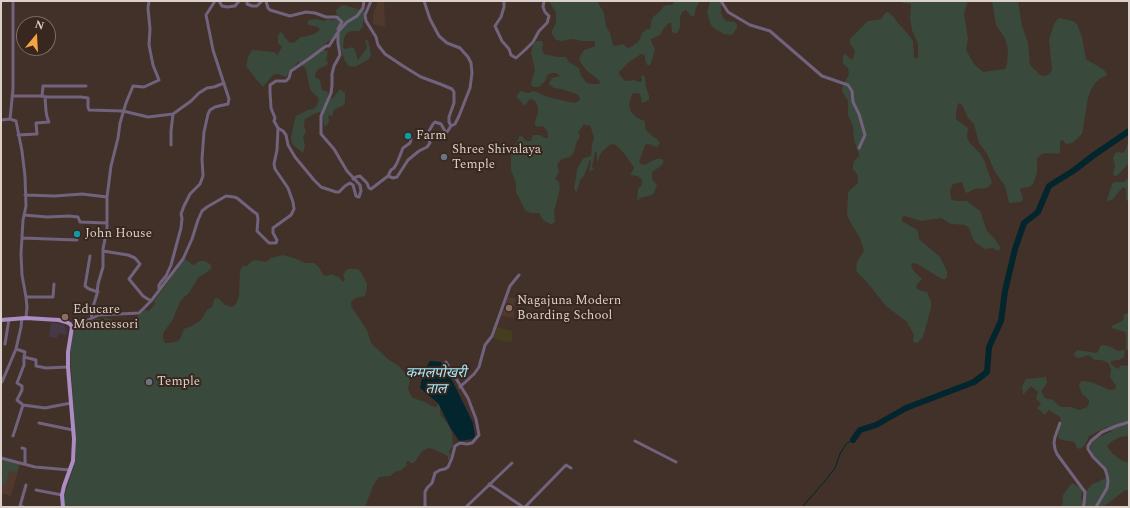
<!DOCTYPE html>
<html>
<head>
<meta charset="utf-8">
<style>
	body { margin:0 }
	#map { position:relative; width:1130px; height:508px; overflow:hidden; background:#423128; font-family:Spectral,serif }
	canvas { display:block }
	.frame { position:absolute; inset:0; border:2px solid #dbd0ca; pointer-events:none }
	.north { position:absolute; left:16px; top:16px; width:40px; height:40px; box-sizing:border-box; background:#38271e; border:1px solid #796b63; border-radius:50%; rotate:18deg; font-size:11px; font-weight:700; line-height:16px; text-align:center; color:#dbd0ca }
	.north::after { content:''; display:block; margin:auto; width:14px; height:18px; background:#f2a542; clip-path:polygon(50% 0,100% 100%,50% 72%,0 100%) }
</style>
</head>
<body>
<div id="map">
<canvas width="1130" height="508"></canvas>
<div class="frame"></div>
<div class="north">N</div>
</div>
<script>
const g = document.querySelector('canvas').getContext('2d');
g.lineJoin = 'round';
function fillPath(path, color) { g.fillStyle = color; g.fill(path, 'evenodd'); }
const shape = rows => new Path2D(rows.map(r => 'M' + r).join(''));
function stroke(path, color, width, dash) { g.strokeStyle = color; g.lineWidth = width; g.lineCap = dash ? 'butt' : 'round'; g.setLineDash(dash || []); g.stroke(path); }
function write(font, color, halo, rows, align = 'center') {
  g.font = font + ' Spectral,"Noto Sans Devanagari",serif'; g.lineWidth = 4; g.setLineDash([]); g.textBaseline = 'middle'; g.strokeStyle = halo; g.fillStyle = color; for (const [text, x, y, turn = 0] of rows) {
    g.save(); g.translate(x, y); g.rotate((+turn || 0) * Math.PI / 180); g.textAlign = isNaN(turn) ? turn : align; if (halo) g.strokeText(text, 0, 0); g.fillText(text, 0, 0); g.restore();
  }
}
const commercial = shape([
	[51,322,64,325,67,332,66,335,58,333,57,338,49,337]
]);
const built = shape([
	[378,1,384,1,385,27,373,24,373,15],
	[508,297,516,299,514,303,514,318,501,316],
	[1,459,20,464,11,496,1,493]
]);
const green = shape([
	[549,1,597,1,604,13,606,26,610,33,613,45,615,46,623,44,628,48,631,47,639,41,642,33,647,29,650,29,652,18,661,10,664,6,667,5,672,5,675,1,700,1,696,8,694,16,691,16,686,10,682,12,680,18,680,27,677,33,674,33,672,32,671,23,669,23,664,28,660,35,651,39,652,44,655,49,651,63,650,65,647,65,645,60,645,55,641,54,629,62,619,72,619,74,625,81,634,80,639,82,641,82,642,80,641,76,644,76,645,78,646,87,649,96,649,99,647,101,642,103,641,97,640,94,635,93,632,94,629,105,631,112,637,118,645,121,645,127,646,130,651,135,658,140,660,143,657,147,648,144,645,145,639,162,641,164,644,165,656,159,662,159,664,161,661,166,652,172,652,179,657,185,654,193,652,195,640,198,637,202,638,189,642,185,642,180,638,176,630,175,634,168,633,166,623,152,616,145,611,144,603,151,599,156,599,159,597,162,597,153,595,152,592,167,594,169,589,172,591,161,590,160,584,176,580,180,577,191,576,192,574,188,576,178,577,169,582,160,584,158,591,156,592,144,594,139,594,137,592,132,591,127,589,125,587,126,584,124,578,133,580,135,579,139,577,141,574,152,570,157,562,159,558,163,557,165,559,172,555,179,559,182,560,189,554,212,555,222,552,224,550,224,543,220,539,213,530,213,525,210,516,192,516,183,511,170,511,157,512,148,516,144,520,135,523,137,526,141,531,141,533,135,540,135,545,138,548,138,548,133,545,128,542,126,537,127,535,125,535,122,538,112,538,107,535,101,530,99,524,106,520,100,517,98,517,96,520,91,528,93,534,91,548,97,574,103,579,101,580,99,578,95,574,93,561,89,554,88,550,85,549,83,552,78,560,76,556,73,552,73,549,74,547,76,545,81,539,87,534,87,532,86,531,83,535,70,531,53,533,45,537,41,542,41,543,44,542,49,544,54,558,57,566,57,569,62,579,68,581,76,587,83,592,84,599,84,600,82,599,80,586,70,581,63,579,58,584,50,593,47,595,46,595,42,593,41,582,41,573,39,562,41,556,40,552,34,552,31,556,23,556,13],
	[710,1,721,1,721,13,724,19,726,21,735,22,737,25,737,28,732,35,724,34,715,29,711,25,707,13],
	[901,1,968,1,964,13,968,39,966,50,974,64,983,72,1005,69,1007,64,1008,49,1005,38,996,25,992,1,1018,1,1022,26,1028,43,1030,64,1031,66,1040,75,1045,76,1050,74,1052,69,1049,40,1054,24,1057,20,1059,18,1073,21,1077,24,1082,37,1086,59,1104,70,1107,74,1106,76,1101,78,1095,83,1091,90,1088,98,1082,134,1072,143,1066,144,1063,140,1060,141,1060,152,1059,154,1045,153,1040,155,1037,159,1037,173,1033,184,1029,187,1021,188,1020,190,1023,198,1022,201,1019,202,1012,203,1009,203,1005,186,995,172,987,154,979,143,974,124,968,118,962,105,960,103,958,104,956,112,956,118,957,120,967,127,968,129,967,137,969,142,980,153,984,160,992,182,991,184,987,188,974,189,967,193,965,192,962,182,953,184,950,191,951,199,956,201,967,201,980,211,987,231,994,238,1000,247,1000,249,999,251,993,248,985,249,976,243,973,239,969,228,965,225,951,224,941,218,921,221,905,216,903,216,902,219,902,221,916,229,918,232,919,239,940,257,947,271,947,277,945,279,942,279,917,264,914,263,912,264,911,266,914,271,922,279,917,284,916,287,917,289,922,291,927,292,931,301,931,308,925,330,923,337,917,343,913,342,914,335,907,322,886,306,866,281,856,271,857,262,864,251,860,238,852,225,847,215,848,194,849,191,857,184,858,182,858,176,853,169,853,166,854,161,859,156,859,154,854,140,853,126,848,115,848,101,842,91,842,88,849,74,848,68,843,64,843,56,845,54,851,59,853,59,855,51,850,44,850,39,868,21,881,19,885,13,888,12,894,17,897,22,908,34,913,41,914,57,915,59,918,57,918,44,912,30,910,18,911,4,903,3],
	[344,5,367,12,363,22,363,26,360,30,359,31,351,31,347,33,345,36,344,39,343,48,346,49,352,47,354,48,358,60,367,48,365,39,368,40,371,54,369,59,355,67,349,66,345,61,340,47,339,38,329,41,323,45,324,50,328,51,326,60,328,62,327,65,318,69,315,74,315,77,320,80,322,90,329,92,327,97,328,98,333,98,340,89,345,93,345,102,343,106,337,108,334,110,332,116,328,115,329,121,327,125,324,126,323,117,320,112,316,113,305,119,304,126,306,132,303,136,305,146,303,153,292,144,291,138,294,123,296,116,308,110,314,109,317,105,319,98,313,93,310,89,306,69,298,62,286,77,278,74,273,75,263,87,255,78,246,66,248,57,252,50,274,52,278,55,279,52,282,47,278,43,278,36,280,32,282,33,287,40,290,43,295,42,301,37,307,36,314,34,320,30,318,27,309,25,307,23,309,20,316,19,324,21,328,19,334,20,338,16,335,11,341,6],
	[1129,141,1129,163,1117,176,1115,176,1113,174,1115,166,1113,158,1114,156,1115,153,1118,152,1123,153,1125,151],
	[1129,177,1129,200,1127,201,1126,199,1126,189,1124,187,1122,188,1112,200,1108,201,1107,200,1112,184,1114,182,1124,182],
	[283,255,294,258,305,263,314,263,319,267,323,275,327,276,331,274,339,277,343,282,345,280,343,275,346,270,348,269,358,269,361,272,367,284,367,287,365,296,355,298,351,302,351,306,367,330,371,343,389,360,399,366,409,378,410,380,408,389,411,396,413,398,425,402,434,407,436,407,439,403,441,405,440,411,441,416,448,424,452,433,453,446,449,451,451,455,449,460,448,460,448,457,446,455,433,449,429,448,422,451,414,463,411,463,409,461,407,461,406,463,407,466,404,467,402,470,395,472,390,476,379,477,373,486,365,507,64,507,63,500,75,462,76,455,76,444,70,353,72,335,75,329,92,320,105,318,125,323,131,322,145,310,149,311,155,304,154,301,185,259,193,265,200,261,205,261,210,264,211,266,211,269,207,272,198,278,189,293,181,300,172,321,163,333,163,338,165,343,170,343,178,341,180,339,184,329,192,326,201,320,207,310,212,307,214,300,216,298,219,299,225,305,232,307,236,304,239,296,240,271,242,266,247,266,252,261,255,260,266,262,271,258],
	[1129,313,1129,352,1126,349,1126,335,1125,332,1112,328,1112,326,1122,321,1124,319,1123,316,1125,314],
	[1103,345,1111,347,1118,351,1124,350,1125,351,1124,357,1119,360,1111,361,1111,364,1116,368,1118,369,1121,365,1129,366,1129,436,1120,437,1111,442,1107,446,1112,453,1121,460,1129,463,1129,490,1124,491,1103,507,1062,507,1063,495,1072,483,1082,489,1081,500,1084,501,1086,492,1091,485,1108,477,1095,458,1091,450,1090,444,1099,437,1112,431,1107,427,1089,436,1085,445,1080,449,1077,448,1075,443,1072,441,1067,441,1059,439,1058,436,1059,428,1062,422,1060,419,1060,417,1049,410,1045,415,1037,408,1041,404,1036,398,1038,392,1031,386,1023,395,1022,387,1026,379,1046,377,1047,382,1046,385,1041,391,1045,398,1053,400,1059,406,1062,407,1071,407,1079,410,1087,407,1089,403,1089,400,1087,398,1082,394,1079,385,1080,383,1082,381,1091,382,1110,390,1115,389,1116,386,1110,377,1111,369,1109,364,1106,362,1101,360,1095,360,1088,355,1080,358,1075,357,1074,354,1077,350,1096,353,1098,352,1100,346],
	[1,459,19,464,17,473,14,471,9,472,5,486,1,485]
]);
const sand = shape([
	[497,327,513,331,512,336,513,340,510,342,502,341,493,338]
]);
const water = shape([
	[430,361,441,362,454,384,473,423,475,436,473,439,459,441,450,427,438,403,420,388,423,373]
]);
const stream = shape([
	[802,507,825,481,835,468,840,454,846,444,853,440]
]);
const river = shape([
	[853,440,860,430,876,425,906,408,974,382,987,372,989,347,1001,321,1005,291,1015,249,1024,223,1038,212,1049,186,1073,171,1094,155,1129,131]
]);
const minor = shape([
	[219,1,222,6,227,7,235,6,239,1],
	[247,1,247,4,252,6,257,6,262,1],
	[266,1,268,8,270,10,290,16,306,12,315,13,326,17,337,17,342,22,338,29],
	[371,1,365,15,366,21,376,37,378,45,385,54,403,66,421,77,440,84,452,89,454,92,454,103,449,117,449,122,451,126,455,124,459,116,470,88,472,73,471,63,468,57,460,48,447,43,439,36,430,19,424,1],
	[504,1,504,7,501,17,495,26,502,41,509,49,511,55,516,58,525,50,533,42,539,31,547,23,549,16,545,12,543,7,544,1],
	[721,1,728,12,750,25,770,31,822,76,848,85,852,91,853,102,859,114,865,135,859,148],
	[12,96,40,96,47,97,81,97,88,98,88,107,89,110,123,111,148,117,173,114,191,101,199,93,207,88,214,87,224,83],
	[42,96,43,86,86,86],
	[10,119,16,121,22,151,25,176,26,206,23,220,21,254,22,275,26,297,27,307,26,318],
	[10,119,13,89,13,1],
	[1,120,10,119],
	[278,128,283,131,286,135,288,145,295,157,314,180,321,187,336,192,339,192,345,186,350,183,353,185,356,196,358,197,359,197,361,191,360,185,347,171,334,149,321,134,321,116,331,93,332,86,332,74,334,66,340,55,338,43,338,32,347,22,357,16,363,8,364,1],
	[18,135,37,134,36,123,49,122,47,117,46,111,45,97],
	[171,145,171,131,173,114],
	[388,176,391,170,394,168,397,163,403,148,410,143,411,139],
	[353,179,356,177,360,176,367,183,369,188,371,189,388,176,393,178,397,177,408,160,419,151,427,147,430,143,428,137,429,131,433,124,435,122,441,124,445,131,447,132,451,126],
	[25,195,55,196,82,194,107,197],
	[24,215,47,217,69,216,78,217,80,222,107,223],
	[22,238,77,240],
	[103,251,128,255,135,258,140,264,129,279,143,296,151,301],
	[90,256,85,286,89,289,98,292],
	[159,290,159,285,161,282,166,276,171,265,181,228,182,218,181,214,184,206,190,194,200,184,203,176,202,159,204,132,208,114,210,110,215,107,219,106,228,104,229,99,213,50,206,15,215,1],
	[26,297,53,297,54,284],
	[92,318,91,313,97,294,98,284,103,267,103,249,107,229,107,197,111,166,118,138,120,123,126,103,133,86,144,87,159,80,153,65,149,45,150,29,148,8,149,1],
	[72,327,99,315,139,313,151,301,183,259,192,239,198,220,202,211,207,207,226,196,234,197,237,198,254,212,257,214,258,219,257,231,269,243,276,243,277,240,273,233,273,228,291,215,294,209,293,202,288,188,275,169,274,164,277,150,278,128,274,121,275,118,271,108,270,92,270,85,276,81,286,81,289,78,291,71,310,58,326,46,329,46,338,32],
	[5,344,9,319],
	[16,349,25,352,24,357,36,360,36,366,46,368,68,367],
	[2,382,16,349,21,327,22,318],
	[460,387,474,374,479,367,485,345,492,336,510,286,519,275],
	[23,405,17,400,22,390,22,386,17,383,24,365,24,357],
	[39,423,73,430],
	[1060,423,1055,437,1054,443,1055,449,1057,454,1085,492,1084,504,1083,507],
	[13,436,23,405,45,408,71,403],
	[635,441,676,462],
	[22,448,25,449,25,464],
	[1,458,35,467,70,470],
	[489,484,523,507],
	[36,490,62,495],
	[23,507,20,506,26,485],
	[425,507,425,492,427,488,432,483,435,473,440,470,445,469,448,467,452,458,455,446,460,443,467,444,472,443,479,435,476,419,468,398,446,362],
	[466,507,512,463],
	[525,507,566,465,571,468],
	[1096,507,1107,488,1108,481,1107,475,1105,469,1093,457,1088,449,1088,446,1091,441,1102,432,1116,426,1129,422]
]);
const major = shape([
	[1,320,26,318,59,320,66,322,70,324,72,327,68,352,68,367,74,439,73,461,64,486,62,495,63,507]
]);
const markers = [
	[408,136,4,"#0f9aa8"],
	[444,157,4,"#6b7280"],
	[77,234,4,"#0f9aa8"],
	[509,308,4,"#8d6e63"],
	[65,317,4,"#8d6e63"],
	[149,382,4,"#6b7280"]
];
const poiNames = [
	["Farm",416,136],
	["Shree Shivalaya",452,150],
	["Temple",452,165],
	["John House",85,234],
	["Nagajuna Modern",517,301],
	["Boarding School",517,316],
	["Educare",73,310],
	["Montessori",73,325],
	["Temple",157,382]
];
const waterNames = [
	["कमलपोखरी",436,374],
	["ताल",436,390]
];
fillPath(commercial, '#453847');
fillPath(built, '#50382c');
fillPath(green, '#39493b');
fillPath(sand, '#453d1d');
fillPath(water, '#03252d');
stroke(stream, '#03252d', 1);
stroke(river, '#03252d', 6);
stroke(minor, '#71627d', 3);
stroke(major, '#ab8dc4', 4);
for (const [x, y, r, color] of markers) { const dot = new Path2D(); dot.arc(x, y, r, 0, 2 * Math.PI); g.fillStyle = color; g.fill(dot); stroke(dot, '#38271e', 1.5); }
write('13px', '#dbd0ca', '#38271e', poiNames, 'left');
write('italic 14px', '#a7e9fa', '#38271e', waterNames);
</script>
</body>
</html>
